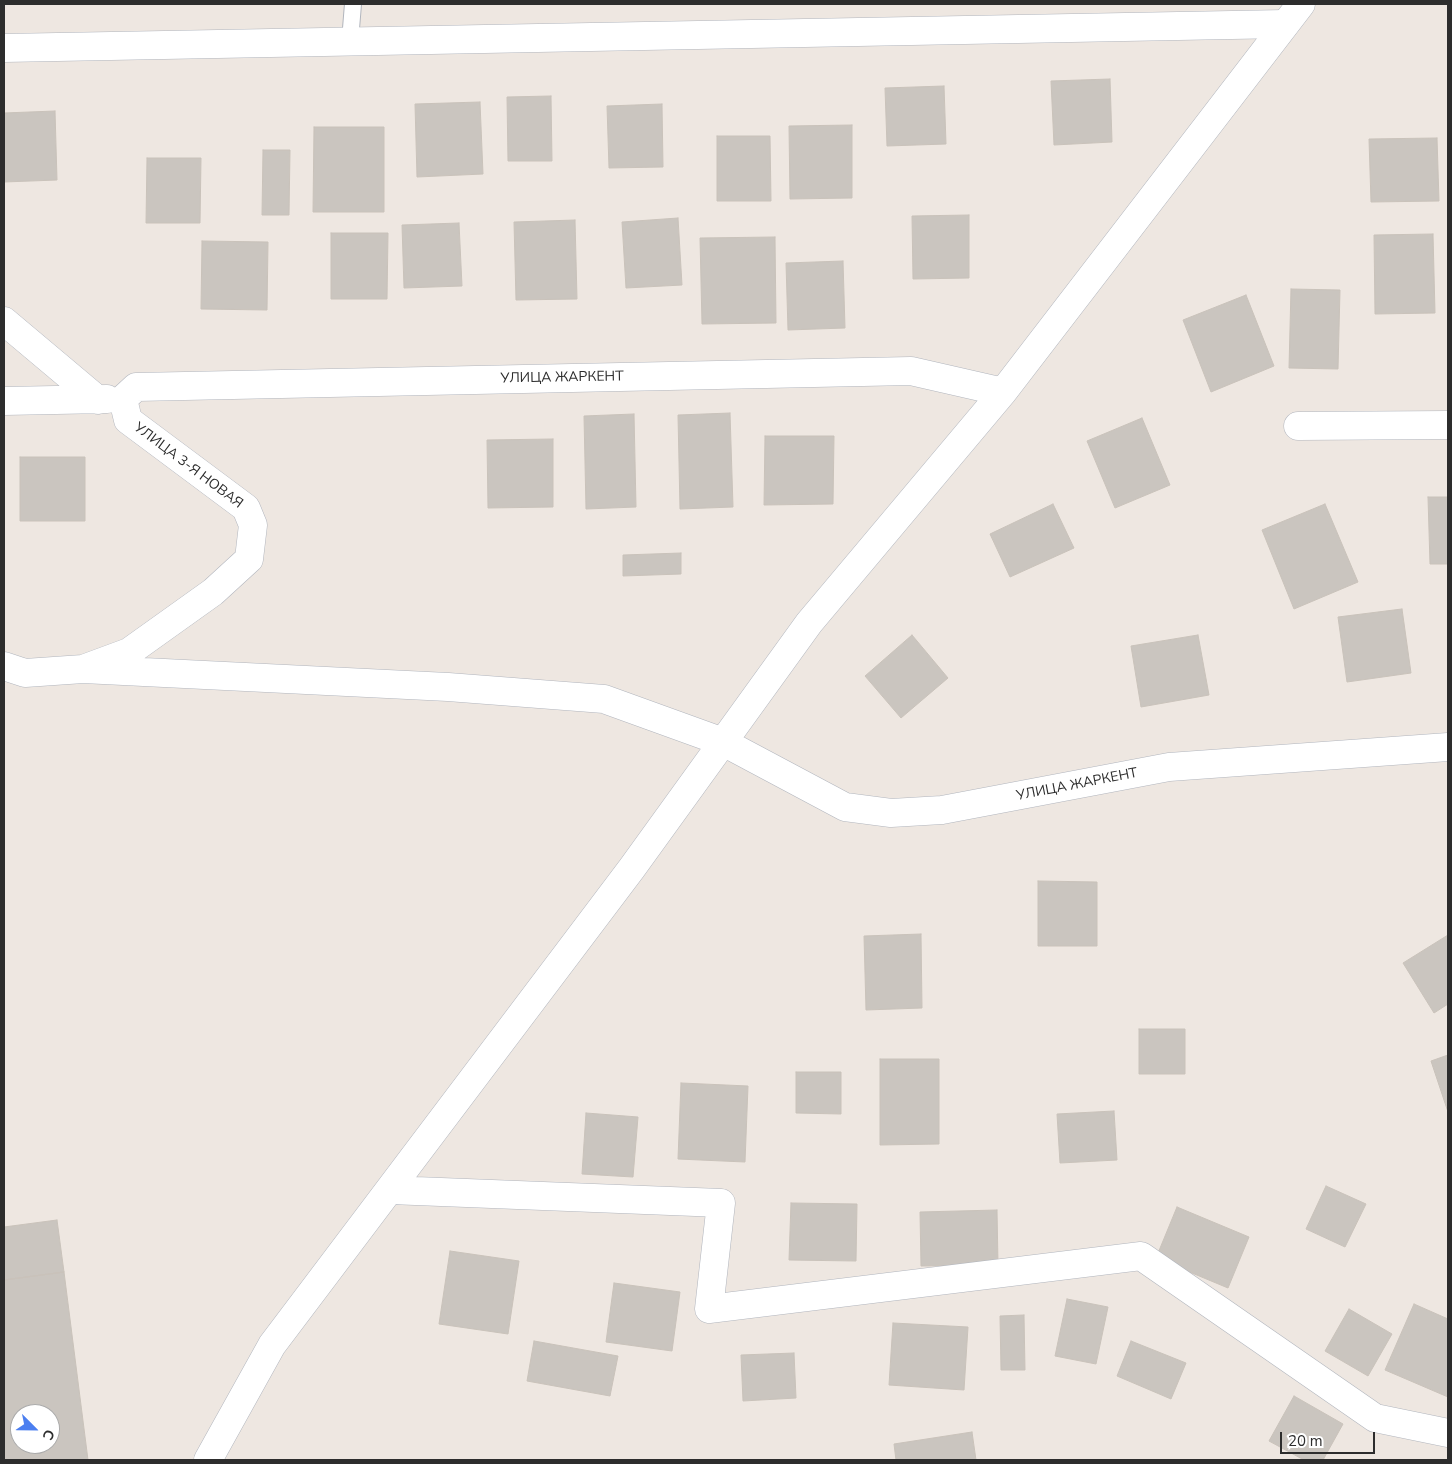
<!DOCTYPE html>
<html>
<head>
<meta charset="utf-8">
<style>
	body { margin:0 }
	#map { position:relative; width:1452px; height:1464px; overflow:hidden; background:#eee7e1; font-family:"Nunito Sans",sans-serif }
	canvas { display:block }
	.frame { position:absolute; inset:0; border:5px solid #2d2d2d; pointer-events:none }
	.north { position:absolute; left:10px; top:1404px; width:50px; height:50px; box-sizing:border-box; background:#fff; border:1px solid #ababab; border-radius:50%; rotate:113deg; font-size:14px; font-weight:700; line-height:20px; text-align:center; color:#2d2d2d }
	.north::after { content:''; display:block; margin:auto; width:18px; height:22px; background:#4c7ff0; clip-path:polygon(50% 0,100% 100%,50% 72%,0 100%) }
	.scale { position:absolute; left:1280px; top:1432px; width:95px; height:22px; box-sizing:border-box; border:2px solid #2d2d2d; border-top:0; padding-left:6px; font-size:15px; line-height:18px; white-space:nowrap; color:#2d2d2d; -webkit-text-stroke:4px #fff; paint-order:stroke }
</style>
</head>
<body>
<div id="map">
<canvas width="1452" height="1464"></canvas>
<div class="frame"></div>
<div class="north">С</div>
<div class="scale">20 m</div>
</div>
<script>
const g = document.querySelector('canvas').getContext('2d');
g.lineJoin = 'round';
function fillPath(path, color) { g.fillStyle = color; g.fill(path, 'evenodd'); }
const shape = rows => new Path2D(rows.map(r => 'M' + r).join(''));
function stroke(path, color, width, dash) { g.strokeStyle = color; g.lineWidth = width; g.lineCap = dash ? 'butt' : 'round'; g.setLineDash(dash || []); g.stroke(path); }
function write(font, color, halo, rows, align = 'center') {
  g.font = font + ' "Nunito Sans",sans-serif'; g.lineWidth = 4; g.setLineDash([]); g.textBaseline = 'middle'; g.strokeStyle = halo; g.fillStyle = color; for (const [text, x, y, turn = 0] of rows) {
    g.save(); g.translate(x, y); g.rotate((+turn || 0) * Math.PI / 180); g.textAlign = isNaN(turn) ? turn : align; if (halo) g.strokeText(text, 0, 0); g.fillText(text, 0, 0); g.restore();
  }
}
const building = shape([
	[1110,79,1112,142,1054,145,1051,81,1110,79],
	[944,86,946,144,887,146,885,88,944,86],
	[551,96,552,161,508,161,507,97,551,96],
	[480,102,483,174,417,177,415,104,480,102],
	[662,104,663,167,609,168,607,106,662,104],
	[55,111,57,180,4,182,4,113,55,111],
	[852,125,852,198,790,199,789,126,852,125],
	[314,127,384,127,384,212,313,212,314,127],
	[717,136,770,136,771,201,717,201,717,136],
	[1437,138,1439,201,1371,202,1369,139,1437,138],
	[263,150,290,150,289,215,262,215,263,150],
	[147,158,201,158,200,223,146,223,147,158],
	[969,215,969,278,913,279,912,216,969,215],
	[678,218,682,285,626,288,622,222,678,218],
	[575,220,577,299,516,300,514,222,575,220],
	[459,223,462,286,404,288,402,225,459,223],
	[331,233,388,233,387,299,331,299,331,233],
	[1433,234,1435,313,1375,314,1374,235,1433,234],
	[775,237,776,323,702,324,700,238,775,237],
	[202,241,268,242,267,310,201,309,202,241],
	[843,261,845,328,788,330,786,263,843,261],
	[1291,289,1340,290,1338,369,1289,368,1291,289],
	[1246,295,1274,366,1211,392,1183,320,1246,295],
	[730,413,733,507,680,509,678,415,730,413],
	[634,414,636,507,586,509,584,416,634,414],
	[1142,418,1170,485,1115,508,1087,441,1142,418],
	[765,436,834,436,833,504,764,505,765,436],
	[553,439,553,507,488,508,487,440,553,439],
	[20,457,85,457,85,521,20,521,20,457],
	[1428,497,1448,497,1448,564,1430,564,1428,497],
	[1053,504,1074,548,1010,577,990,534,1053,504],
	[1325,504,1358,582,1294,609,1262,530,1325,504],
	[681,553,681,574,623,576,623,555,681,553],
	[1402,609,1411,673,1347,682,1338,617,1402,609],
	[912,635,948,678,901,718,865,676,912,635],
	[1198,635,1209,695,1141,707,1131,646,1198,635],
	[1038,881,1097,882,1097,946,1038,946,1038,881],
	[921,934,922,1008,866,1010,864,936,921,934],
	[1448,935,1448,1004,1434,1013,1403,963,1448,935],
	[1139,1029,1185,1029,1185,1074,1139,1074,1139,1029],
	[1448,1055,1448,1112,1431,1061,1448,1055],
	[880,1059,939,1059,939,1144,880,1145,880,1059],
	[796,1072,841,1072,841,1114,796,1113,796,1072],
	[681,1083,748,1086,745,1162,678,1159,681,1083],
	[1114,1111,1117,1160,1060,1163,1057,1114,1114,1111],
	[586,1113,638,1117,633,1177,582,1174,586,1113],
	[1326,1186,1366,1204,1345,1247,1306,1229,1326,1186],
	[791,1203,857,1204,856,1261,789,1260,791,1203],
	[1177,1207,1249,1237,1228,1288,1156,1258,1177,1207],
	[997,1210,998,1265,921,1266,920,1212,997,1210],
	[57,1220,64,1272,4,1280,4,1227,57,1220],
	[450,1251,519,1261,508,1334,439,1324,450,1251],
	[64,1272,88,1460,4,1460,4,1280,64,1272],
	[20,1414,50,1414,50,1444,20,1444,20,1414],
	[614,1283,680,1292,672,1351,606,1342,614,1283],
	[1067,1299,1108,1307,1096,1364,1055,1356,1067,1299],
	[1414,1304,1448,1319,1448,1397,1385,1370,1414,1304],
	[1349,1309,1392,1334,1368,1376,1325,1351,1349,1309],
	[1024,1315,1025,1370,1001,1370,1000,1316,1024,1315],
	[893,1323,968,1327,964,1390,889,1385,893,1323],
	[534,1341,618,1356,610,1396,527,1381,534,1341],
	[1131,1341,1186,1363,1171,1399,1117,1376,1131,1341],
	[794,1353,796,1398,743,1401,741,1355,794,1353],
	[1294,1396,1343,1424,1323,1460,1304,1460,1269,1441,1294,1396],
	[972,1432,976,1460,896,1460,894,1444,972,1432]
]);
const lane = shape([
	[350,41,353,4]
]);
const street = shape([
	[4,321,98,400],
	[4,401,107,399],
	[1298,426,1448,425],
	[4,666,25,673,83,669,129,652,213,592,249,559,253,525,246,508,128,420,123,399,136,387,911,371,1003,392],
	[83,669,448,687,604,699,723,742,845,807,891,813,942,810,1169,767,1448,747],
	[390,1190,721,1203,709,1309,1141,1256,1375,1418,1448,1433],
	[208,1460,272,1345,632,868,809,623,1003,392,1301,4]
]);
const secondary = shape([
	[4,48,1285,24]
]);
const streetNames = [
	["УЛИЦА ЖАРКЕНТ",562,378,-1],
	["УЛИЦА 3-Я НОВАЯ",188,466,37],
	["УЛИЦА ЖАРКЕНТ",1077,785,-11]
];
fillPath(building, '#cac5bf');
stroke(building, '#c9c2ba', 1);
stroke(lane, '#b1b5bd', 18);
stroke(street, '#b1b5bd', 29);
stroke(secondary, '#b1b5bd', 29);
stroke(lane, '#fff', 16);
stroke(street, '#fff', 28);
stroke(secondary, '#fff', 28);
write('14px', '#2d2d2d', '#fff', streetNames);
</script>
</body>
</html>
